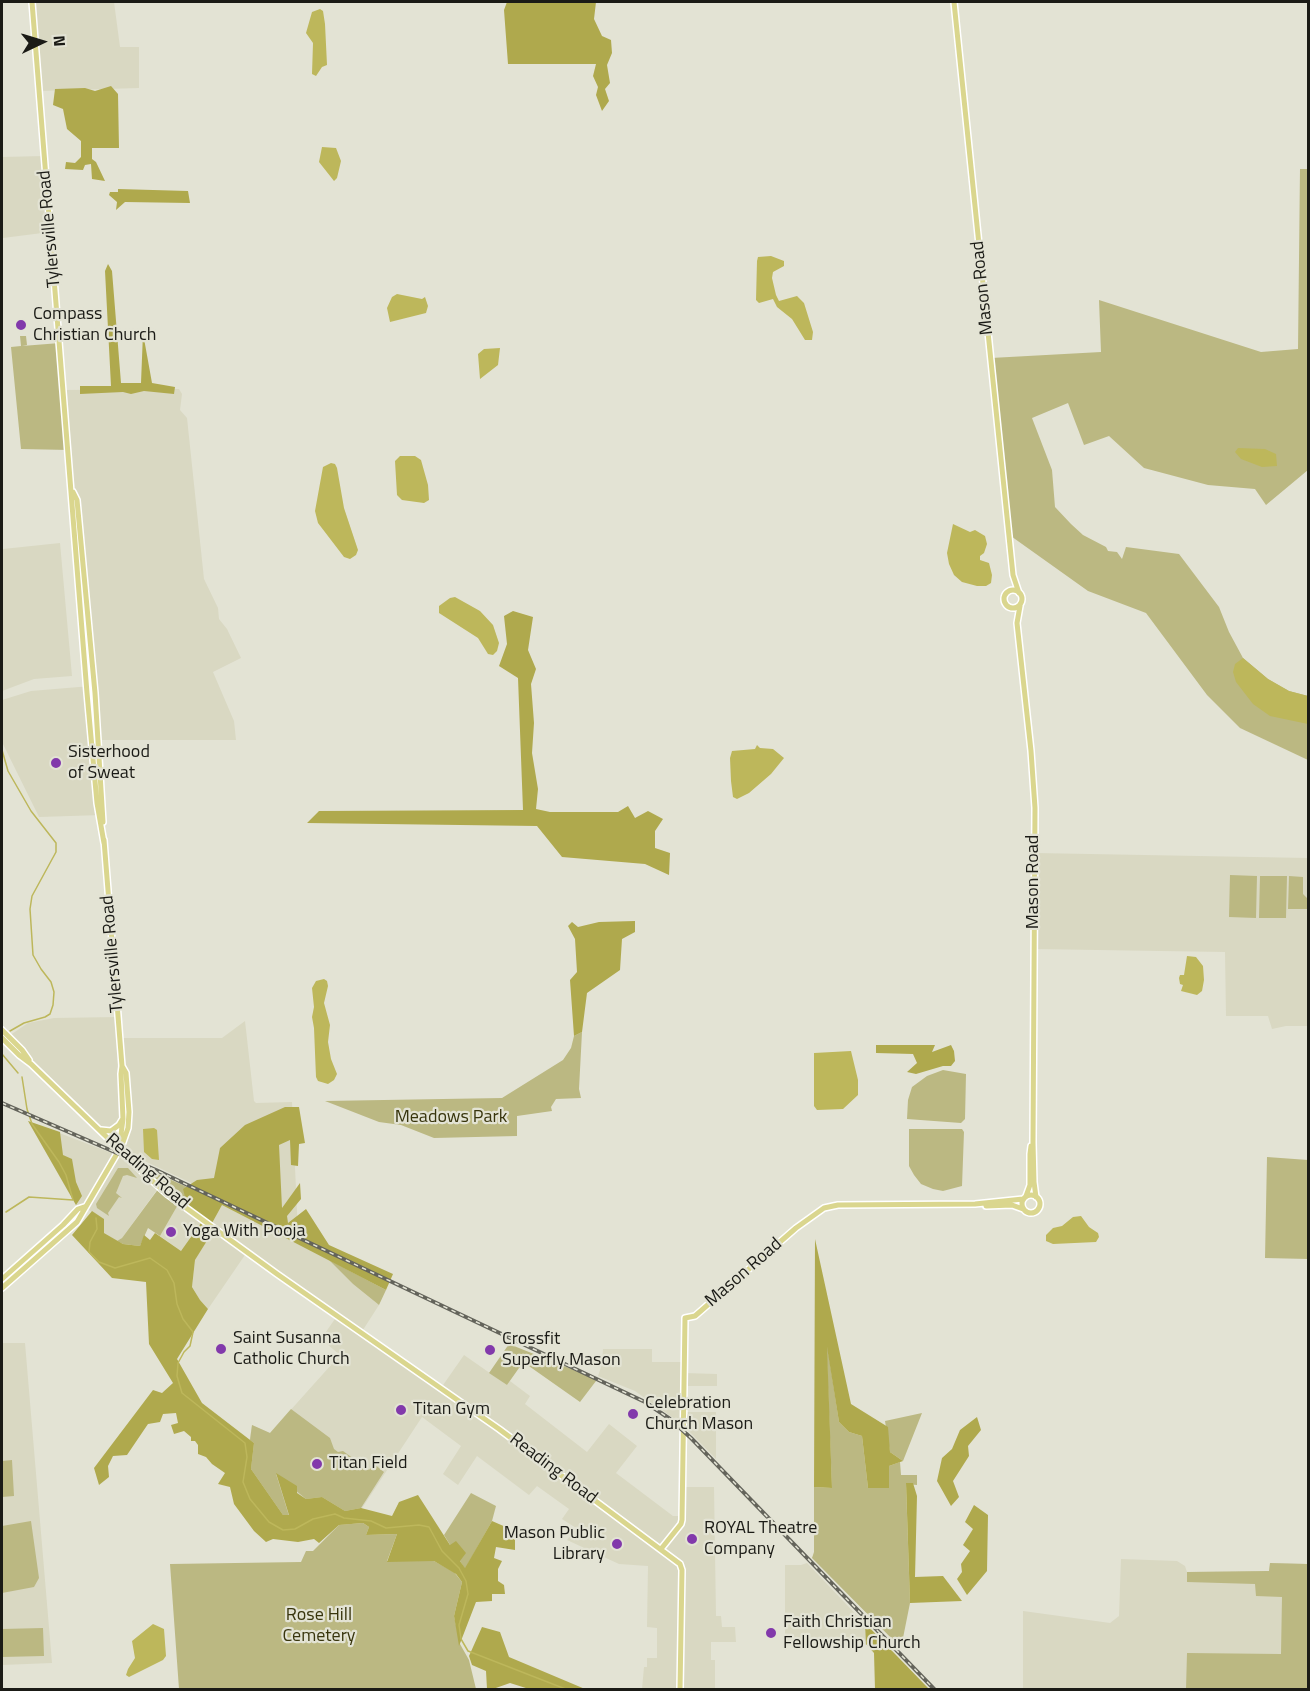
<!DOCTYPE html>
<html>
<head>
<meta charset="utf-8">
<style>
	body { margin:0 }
	#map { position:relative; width:1310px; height:1691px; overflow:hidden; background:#e3e3d4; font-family:"Titillium Web",sans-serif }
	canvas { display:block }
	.frame { position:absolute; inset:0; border:3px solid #1b1b16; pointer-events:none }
	.north { position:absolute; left:12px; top:12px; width:60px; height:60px; -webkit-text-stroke:4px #e3e3d4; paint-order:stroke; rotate:86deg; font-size:16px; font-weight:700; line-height:24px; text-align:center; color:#1b1b16 }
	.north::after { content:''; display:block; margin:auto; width:21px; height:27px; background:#1b1b16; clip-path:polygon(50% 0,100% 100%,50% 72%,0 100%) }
</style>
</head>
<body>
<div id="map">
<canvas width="1310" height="1691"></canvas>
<div class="frame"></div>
<div class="north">N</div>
</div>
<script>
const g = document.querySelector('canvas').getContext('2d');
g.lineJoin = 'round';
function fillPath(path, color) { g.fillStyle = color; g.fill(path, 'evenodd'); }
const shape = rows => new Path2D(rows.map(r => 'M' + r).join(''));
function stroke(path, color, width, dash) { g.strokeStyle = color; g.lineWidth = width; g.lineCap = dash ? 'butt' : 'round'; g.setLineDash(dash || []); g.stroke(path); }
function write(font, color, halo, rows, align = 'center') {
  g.font = font + ' "Titillium Web",sans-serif'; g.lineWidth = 4.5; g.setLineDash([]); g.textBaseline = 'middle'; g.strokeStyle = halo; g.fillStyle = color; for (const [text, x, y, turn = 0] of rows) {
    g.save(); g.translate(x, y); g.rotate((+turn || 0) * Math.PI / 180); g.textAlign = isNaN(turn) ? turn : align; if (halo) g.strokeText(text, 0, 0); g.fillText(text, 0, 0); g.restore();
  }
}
const built = shape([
	[32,2,114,2,120,47,139,47,139,88,39,91],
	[44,156,50,232,3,238,2,157],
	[179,389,182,394,180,410,187,418,204,579,218,608,219,619,227,629,241,658,213,672,234,721,236,740,98,740,77,500,73,491,63,390],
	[60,543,72,676,34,679,2,691,2,556,3,549],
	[91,686,101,815,39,817,2,742,2,700,31,691],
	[1035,853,1308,858,1308,1026,1286,1026,1272,1029,1268,1016,1226,1016,1225,952,1034,949],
	[118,1017,120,1038,222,1038,245,1021,254,1101,256,1103,292,1102,298,1233,121,1150,159,1187,122,1238,117,1241,104,1233,103,1219,84,1207,78,1209,28,1121,114,1154,119,1149,6,1038,28,1023,54,1018],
	[179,1203,203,1220,181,1251,160,1236],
	[222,1205,329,1260,353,1284,379,1305,361,1333,441,1388,464,1355,507,1385,510,1381,530,1396,525,1404,587,1452,609,1424,637,1446,616,1473,673,1516,682,1516,682,1487,714,1487,716,1616,721,1616,722,1627,735,1627,736,1642,711,1642,711,1660,715,1660,715,1689,642,1689,644,1667,647,1667,647,1658,657,1658,657,1628,647,1627,648,1566,619,1564,567,1540,576,1528,562,1519,569,1509,537,1486,529,1495,477,1456,458,1485,443,1474,461,1446,422,1417,351,1525,259,1522,241,1492,252,1425,270,1433,340,1355,321,1339,337,1316,247,1252,208,1309,200,1300,192,1287,195,1260,210,1236,217,1231,211,1225],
	[2,1343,25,1343,52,1663,2,1665],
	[603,1349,652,1349,652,1362,684,1362,684,1373,717,1374,717,1386,684,1386,684,1412,716,1412,716,1459,683,1425,635,1391,598,1376,602,1364],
	[1121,1559,1177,1561,1185,1566,1187,1572,1269,1571,1270,1563,1308,1564,1308,1689,1023,1690,1023,1611,1110,1623,1119,1616],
	[807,1563,885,1645,785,1643,785,1565,801,1565]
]);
const green = shape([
	[1300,169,1308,169,1308,470,1266,505,1255,489,1208,485,1144,468,1109,436,1084,445,1068,403,1032,418,1052,470,1055,507,1071,524,1083,535,1106,547,1108,551,1117,552,1122,559,1126,547,1179,554,1219,607,1229,632,1243,658,1268,679,1289,691,1308,696,1308,760,1240,728,1207,695,1146,613,1088,591,1008,534,991,358,1101,352,1099,300,1261,352,1298,349],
	[20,336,26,336,27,345,22,346,60,343,69,450,21,449,11,347,21,346],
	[1230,875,1257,876,1256,918,1229,917],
	[1260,876,1287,876,1286,918,1259,918],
	[1289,876,1303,877,1303,894,1308,899,1308,909,1288,909],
	[582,1032,579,1089,581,1098,556,1099,551,1107,552,1111,517,1116,517,1136,434,1138,401,1125,379,1122,325,1101,502,1098,563,1060,571,1048,574,1036],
	[943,1070,966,1074,965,1119,961,1123,907,1119,908,1100,912,1087,927,1076],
	[909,1129,962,1129,964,1132,962,1186,943,1191,933,1189,921,1184,914,1175,909,1166],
	[1267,1157,1308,1160,1308,1259,1265,1258],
	[118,1168,128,1168,137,1178,127,1175,123,1176,116,1193,122,1198,119,1197,108,1213,109,1216,97,1208,96,1204],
	[149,1170,187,1187,184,1190,188,1209,179,1203,160,1236,148,1228,140,1246,123,1244,117,1241,122,1238,159,1188,143,1173],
	[329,1260,386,1290,379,1305,353,1284],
	[826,1337,839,1422,849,1432,862,1436,868,1488,889,1466,900,1462,901,1475,917,1475,917,1485,906,1484,910,1603,901,1648,812,1558,814,1552,814,1487,832,1488],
	[509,1344,594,1378,596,1381,580,1402,526,1364,519,1368,507,1385,489,1373],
	[291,1409,330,1438,334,1449,338,1452,343,1451,369,1470,374,1464,384,1472,361,1508,345,1511,322,1497,306,1499,276,1474,289,1516,283,1515,251,1469,254,1443,250,1440,252,1425,270,1433],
	[922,1413,903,1461,890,1452,885,1421],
	[12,1460,14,1496,2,1497,2,1461],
	[471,1493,496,1506,492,1521,465,1569,444,1535],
	[31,1521,39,1578,34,1587,2,1593,2,1526],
	[363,1523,369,1527,366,1535,397,1534,387,1561,434,1561,454,1572,462,1582,454,1616,460,1644,469,1660,476,1689,179,1689,170,1564,301,1562,306,1551,313,1551,339,1525],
	[1270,1563,1308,1564,1308,1689,1186,1689,1187,1653,1281,1654,1282,1597,1256,1596,1255,1584,1187,1582,1187,1572,1269,1571],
	[43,1628,44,1656,2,1657,2,1629]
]);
const forest = shape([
	[507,2,596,2,594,19,602,36,611,40,612,53,607,65,610,83,605,89,609,101,602,111,596,95,598,87,593,76,596,64,508,64,504,10],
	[111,86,118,94,119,148,92,148,92,159,96,162,105,181,92,179,91,164,85,165,83,170,65,169,66,162,75,163,81,157,81,141,67,129,63,109,53,105,55,89,85,88,95,91],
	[118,189,188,191,190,203,125,202,116,210,117,202,109,195,110,192,118,192],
	[108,264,112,271,121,383,141,383,143,333,152,383,175,387,174,394,144,391,131,394,123,392,80,394,80,386,111,386,105,271],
	[513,611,533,617,528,650,536,669,531,684,534,723,532,753,538,789,536,809,550,812,618,812,628,806,635,818,648,811,663,819,655,831,655,848,670,853,669,875,645,864,562,857,537,826,307,823,319,811,523,810,518,678,499,666,507,644,504,616],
	[635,921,635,932,622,939,620,970,587,993,582,1032,574,1036,570,980,577,972,575,939,568,926,572,922,578,927,599,922],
	[876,1045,935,1045,932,1052,951,1045,954,1051,955,1061,951,1066,943,1066,916,1074,907,1072,917,1063,913,1054,876,1053],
	[285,1107,299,1107,305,1143,299,1144,298,1166,291,1165,290,1140,279,1145,282,1208,300,1183,301,1199,287,1216,288,1223,306,1209,329,1245,393,1274,386,1290,222,1205,211,1225,218,1231,210,1236,195,1260,192,1287,200,1300,208,1309,177,1359,202,1403,254,1443,251,1469,283,1515,289,1515,276,1473,297,1486,297,1493,306,1499,322,1497,345,1511,361,1508,392,1516,399,1502,418,1495,450,1545,456,1541,466,1553,460,1561,465,1568,492,1521,515,1531,515,1550,496,1547,494,1558,502,1561,498,1569,498,1581,504,1585,505,1594,492,1594,492,1601,476,1602,459,1646,454,1616,462,1582,456,1574,434,1561,387,1562,397,1534,366,1535,369,1527,363,1523,339,1525,319,1543,314,1539,298,1542,273,1539,266,1542,254,1531,234,1504,230,1487,218,1484,225,1473,212,1464,206,1457,198,1454,198,1445,195,1441,191,1441,191,1437,184,1431,174,1434,171,1425,178,1423,176,1413,163,1414,160,1422,148,1424,127,1455,113,1456,108,1466,109,1477,99,1485,94,1468,153,1390,162,1393,173,1383,149,1344,146,1282,112,1278,72,1235,92,1211,104,1219,104,1233,123,1244,140,1246,144,1235,150,1240,155,1233,181,1251,203,1220,188,1209,183,1189,197,1180,214,1178,220,1148,245,1125],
	[28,1121,60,1132,63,1155,72,1159,76,1182,82,1196,76,1205],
	[815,1239,851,1404,888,1427,890,1452,903,1461,889,1466,889,1488,868,1488,862,1436,849,1432,839,1422,827,1347,832,1488,814,1487],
	[977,1417,981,1430,968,1446,969,1456,953,1481,959,1497,951,1506,937,1481,942,1458,952,1449,960,1430],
	[906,1483,913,1483,917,1496,915,1577,943,1576,962,1601,910,1603],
	[974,1505,988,1515,987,1571,967,1595,957,1579,962,1572,961,1564,970,1551,963,1545,973,1529,965,1522],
	[865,1623,929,1689,875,1689,874,1653,866,1644],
	[482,1627,500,1632,509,1657,585,1689,529,1689,510,1683,493,1689,487,1689,486,1671,472,1665,469,1656]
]);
const water = shape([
	[320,9,323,11,325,24,327,65,322,67,316,76,312,74,313,43,306,33,312,12],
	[322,147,336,148,341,161,337,178,334,181,319,162],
	[771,256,784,261,784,266,773,272,772,278,776,295,779,301,797,296,804,303,813,332,812,340,805,340,792,319,777,307,773,299,759,303,756,300,757,261,758,257],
	[397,294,422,299,425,297,428,306,426,313,390,322,387,308,392,297],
	[500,348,498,365,480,379,478,354,484,349],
	[1238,448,1265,449,1276,454,1277,466,1262,467,1241,459,1235,452],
	[400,456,415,456,421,460,428,485,429,500,424,503,402,500,397,495,395,461],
	[331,463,335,464,337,468,344,508,358,550,356,555,350,559,344,557,318,523,315,511,323,467],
	[953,524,970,532,975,530,985,536,987,544,984,553,980,556,980,560,989,563,992,575,991,583,986,586,977,586,962,582,954,575,949,564,947,553],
	[455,597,480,611,493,625,499,643,497,651,493,655,488,654,478,638,439,613,439,606,450,598],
	[1243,658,1268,679,1289,691,1308,696,1308,724,1270,716,1253,704,1236,682,1233,672,1235,664],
	[757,745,760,748,773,749,784,758,771,774,749,793,737,799,733,797,731,781,730,758,732,751,755,749],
	[1187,956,1196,957,1203,966,1204,980,1202,991,1197,995,1181,991,1183,985,1180,984,1179,978,1180,975,1184,975],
	[324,979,327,981,328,986,324,1003,330,1025,328,1042,331,1059,337,1074,334,1080,328,1084,318,1081,316,1077,314,1028,312,1017,314,1007,312,988,316,981],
	[851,1051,858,1080,858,1095,843,1109,817,1110,814,1106,814,1053],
	[154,1128,157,1130,159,1160,152,1159,144,1152,143,1129],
	[1081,1216,1089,1227,1098,1233,1099,1237,1096,1242,1053,1244,1046,1241,1046,1235,1053,1228,1062,1226,1073,1217],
	[153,1624,164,1629,166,1656,163,1660,129,1677,126,1675,128,1669,135,1658,132,1641]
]);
const stream = shape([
	[2,750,8,771,31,811,56,843,56,852,32,896,30,909,33,955,41,969,51,982,54,992,53,1005,50,1014,45,1017,24,1023,10,1031],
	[2,1054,18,1073],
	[6,1212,29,1197,73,1200,66,1175,59,1162,32,1124,27,1109,22,1077],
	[96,1218,97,1229,90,1242,89,1252,99,1262,115,1268,150,1258,167,1270,174,1283,177,1304,183,1319,193,1332,190,1346,184,1352,178,1363,177,1376,182,1393,245,1443,247,1457,243,1482,250,1499,269,1522,283,1530,295,1529,313,1519,335,1514,344,1518,371,1521,386,1528,419,1525,429,1527,442,1551,459,1568,466,1581,468,1594,459,1625,461,1639,468,1651,568,1690]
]);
const major = shape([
	[32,2,87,693,97,803,104,843],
	[954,2,1013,575,1019,593],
	[73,492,77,500,95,693,103,822],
	'1004 599a9 9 0 1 1 18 0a9 9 0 1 1-18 0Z',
	[1020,606,1017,623,1031,751,1035,808,1033,1142,1034,1182,1036,1197],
	[104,840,122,1066,121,1074,123,1119,119,1149],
	[2,1030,22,1050,29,1060],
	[2,1038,19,1055,31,1064,148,1177,167,1194,277,1274,499,1429,680,1564,682,1570,680,1690],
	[101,1130,111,1131,119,1125,122,1120],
	'1022 1204a9 9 0 1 1 18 0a9 9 0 1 1-18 0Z',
	[1026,1196,1030,1185,1030,1154,1031,1146],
	[986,1206,1012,1205,1023,1209],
	[2,1279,63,1225,78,1209,84,1207],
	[2,1288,77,1222,122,1145,128,1128,129,1112,126,1073,122,1066],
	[661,1549,681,1524,682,1520,685,1318,695,1316,796,1228,824,1208,838,1205,975,1204,1023,1199]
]);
const rail = shape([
	[2,1103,156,1170,645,1402,670,1419,691,1438,935,1690]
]);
const markers = [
	[21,325,6,"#8239ab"],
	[56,763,6,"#8239ab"],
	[171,1232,6,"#8239ab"],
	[221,1349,6,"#8239ab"],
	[490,1350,6,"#8239ab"],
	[401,1410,6,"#8239ab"],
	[633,1414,6,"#8239ab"],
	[317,1464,6,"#8239ab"],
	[692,1539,6,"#8239ab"],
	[617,1544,6,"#8239ab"],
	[771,1633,6,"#8239ab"]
];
const streetNames = [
	["Tylersville Road",50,229,-95],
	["Mason Road",983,288,-96],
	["Mason Road",1034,882,-90],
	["Tylersville Road",113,954,-95],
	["Reading Road",147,1172,41],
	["Mason Road",744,1273,-41],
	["Reading Road",553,1469,37]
];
const poiNames = [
	["Compass",33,315],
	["Christian Church",33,336],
	["Sisterhood",68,753],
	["of Sweat",68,774],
	["Yoga With Pooja",183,1232],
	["Saint Susanna",233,1339],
	["Catholic Church",233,1360],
	["Crossfit",502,1340],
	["Superfly Mason",502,1361],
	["Celebration",645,1404],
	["Church Mason",645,1425],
	["Titan Gym",413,1410],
	["Titan Field",329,1464],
	["ROYAL Theatre",704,1529],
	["Company",704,1550],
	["Mason Public",605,1534,"right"],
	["Library",605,1555,"right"],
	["Faith Christian",783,1623],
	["Fellowship Church",783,1644]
];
const parkNames = [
	["Meadows Park",451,1118],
	["Rose Hill",319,1616],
	["Cemetery",319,1637]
];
fillPath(built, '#d9d8c2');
fillPath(green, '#bbb882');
fillPath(forest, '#afa94d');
fillPath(water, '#bdb75b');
stroke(stream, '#bdb75b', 1.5);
stroke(major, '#fff', 8);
stroke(major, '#dad68e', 5);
stroke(rail, '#64645b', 4);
stroke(rail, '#e3e3d4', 1.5, [4.5]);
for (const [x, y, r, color] of markers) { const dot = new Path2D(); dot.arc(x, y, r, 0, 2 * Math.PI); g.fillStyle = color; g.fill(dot); stroke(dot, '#e3e3d4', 2); }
write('18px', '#1b1b16', '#e3e3d4', streetNames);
write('18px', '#1b1b16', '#e3e3d4', poiNames, 'left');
write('18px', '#38350d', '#e3e3d4', parkNames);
</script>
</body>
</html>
